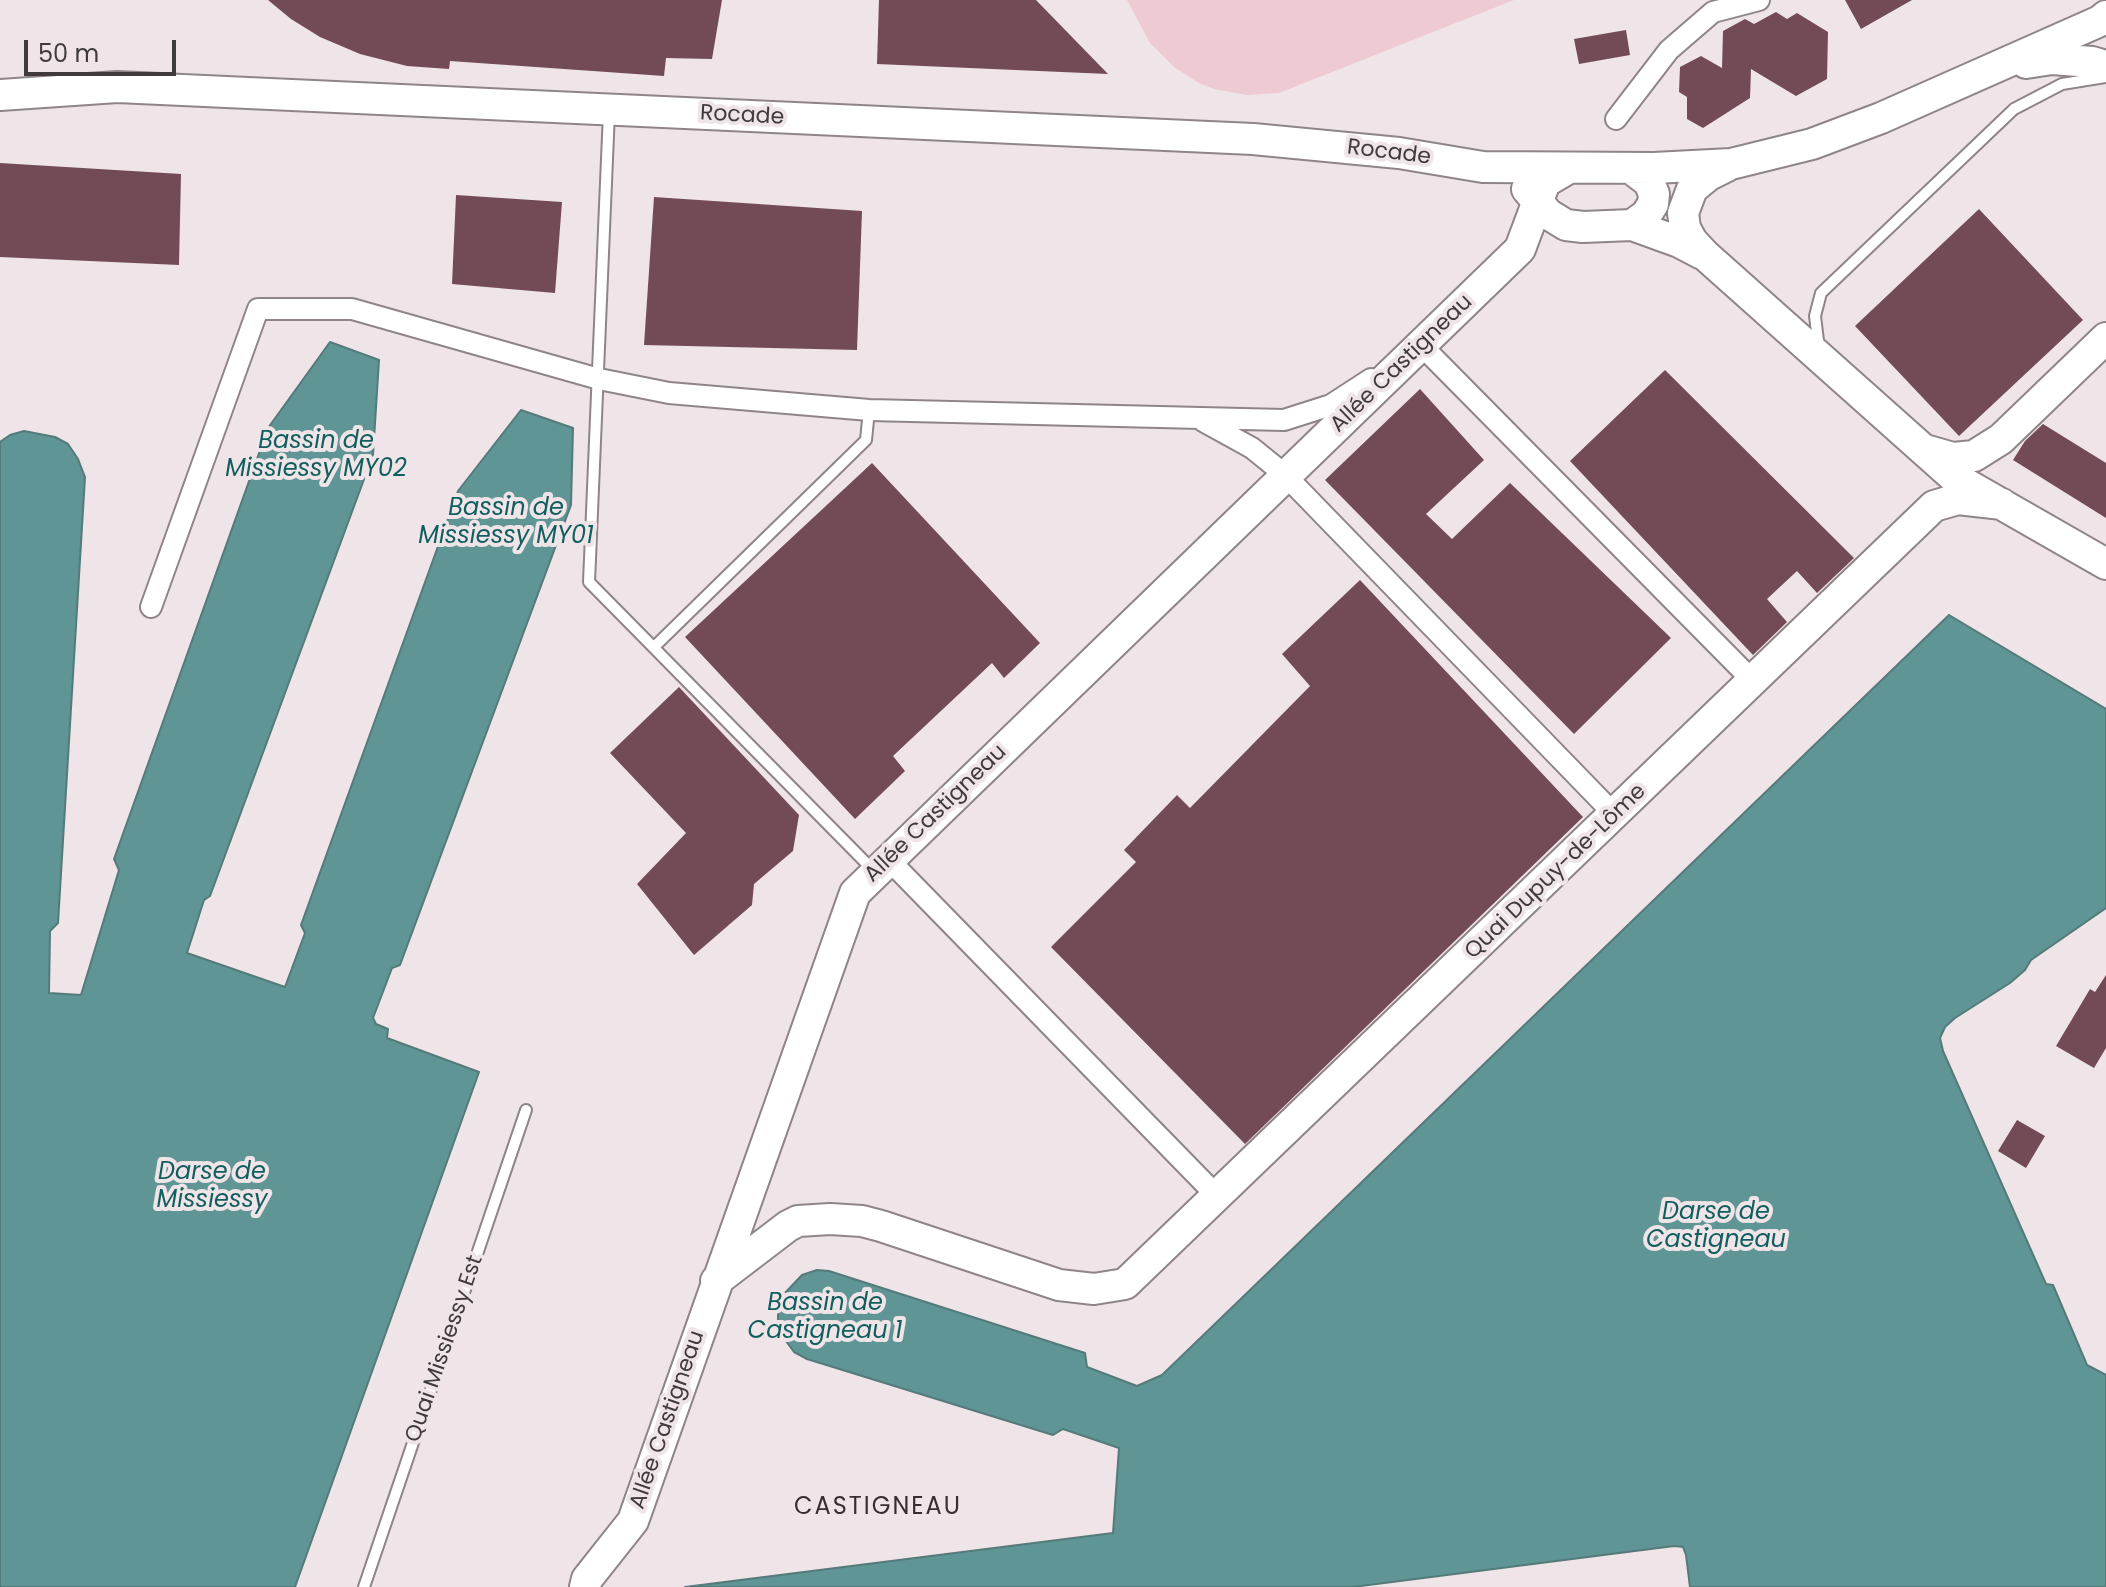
<!DOCTYPE html>
<html>
<head>
<meta charset="utf-8">
<style>
	body { margin:0 }
	#map { position:relative; width:2106px; height:1587px; overflow:hidden; background:#efe4e7; font-family:Poppins,sans-serif }
	canvas { display:block }
	.scale { position:absolute; left:24px; top:40px; width:152px; height:36px; box-sizing:border-box; border:4px solid #3f3b3c; border-top:0; padding-left:10px; font-size:24px; line-height:28px; white-space:nowrap; color:#3f3b3c; -webkit-text-stroke:6px #efe4e7; paint-order:stroke }
</style>
</head>
<body>
<div id="map">
<canvas width="2106" height="1587"></canvas>
<div class="scale">50 m</div>
</div>
<script>
const g = document.querySelector('canvas').getContext('2d');
g.lineJoin = 'round';
function fillPath(path, color) { g.fillStyle = color; g.fill(path, 'evenodd'); }
const shape = rows => new Path2D(rows.map(r => 'M' + r).join(''));
function stroke(path, color, width, dash) { g.strokeStyle = color; g.lineWidth = width; g.lineCap = dash ? 'butt' : 'round'; g.setLineDash(dash || []); g.stroke(path); }
function write(font, color, halo, rows, align = 'center') {
  g.font = font + ' Poppins,sans-serif'; g.lineWidth = 8; g.setLineDash([]); g.textBaseline = 'middle'; g.strokeStyle = halo; g.fillStyle = color; for (const [text, x, y, turn = 0] of rows) {
    g.save(); g.translate(x, y); g.rotate((+turn || 0) * Math.PI / 180); g.textAlign = isNaN(turn) ? turn : align; if (halo) g.strokeText(text, 0, 0); g.fillText(text, 0, 0); g.restore();
  }
}
const green = shape([
	[1127,0,1514,0,1279,93,1247,95,1214,89,1199,83,1174,67,1150,43]
]);
const water = shape([
	[330,342,379,360,373,455,210,896,204,900,187,953,285,987,305,933,301,925,458,491,521,410,573,428,571,505,400,965,392,968,373,1018,376,1024,388,1029,387,1038,479,1072,295,1587,0,1587,0,442,10,435,24,431,55,437,68,444,78,459,85,477,58,923,50,931,49,993,81,995,119,870,114,859,268,428,330,342],
	[1949,615,2106,709,2106,908,2031,960,2025,970,2010,983,1955,1018,1945,1027,1940,1038,1943,1051,2046,1284,2053,1285,2087,1365,2106,1375,2106,1587,1690,1587,1686,1555,1683,1547,1674,1546,1353,1587,685,1587,1113,1533,1119,1448,1063,1429,1053,1435,807,1359,794,1352,783,1337,778,1321,778,1306,784,1294,802,1275,817,1270,829,1271,1085,1353,1087,1367,1137,1386,1162,1375,1949,615]
]);
const building = shape([
	[268,0,722,0,712,59,666,58,664,76,450,61,449,69,407,66,360,54,320,37,291,19],
	[879,0,1036,0,1108,74,877,64],
	[1845,0,1912,0,1861,29],
	[1776,12,1787,19,1797,13,1828,32,1827,79,1796,96,1751,69,1750,98,1703,128,1687,119,1687,97,1679,92,1680,67,1701,56,1722,68,1723,31,1745,19,1754,24],
	[1626,30,1630,55,1579,64,1574,39],
	[0,163,181,174,179,265,0,257],
	[456,195,562,202,555,293,452,284],
	[654,197,862,211,857,350,644,345],
	[1979,209,2083,320,1959,436,1855,326],
	[1665,370,1854,558,1817,593,1797,571,1767,599,1787,622,1753,655,1570,461],
	[1420,389,1484,460,1426,514,1452,539,1510,483,1671,638,1574,734,1325,480],
	[2043,424,2106,463,2106,518,2013,460,2025,441],
	[872,463,1040,643,1004,678,992,663,893,756,905,771,855,819,685,637],
	[1360,580,1583,817,1245,1144,1051,947,1136,862,1124,850,1177,795,1190,808,1310,686,1282,654],
	[679,687,799,815,793,851,754,884,752,905,694,955,637,884,686,833,610,753],
	[2106,975,2106,1048,2094,1068,2056,1046,2090,989,2095,992],
	[2017,1120,2045,1136,2026,1168,1998,1151]
]);
const lane = shape([
	[609,112,589,582,874,871],
	[1819,349,1815,316,1821,293,2014,109,2062,84,2106,77],
	[654,647,866,440,869,410],
	[364,1587,526,1110]
]);
const street = shape([
	[1616,119,1669,50,1713,12,1759,0],
	[1411,353,1422,346,1753,681],
	[1203,421,1252,448,1284,474,1615,815],
	[151,607,258,309,352,309,599,379,669,393,869,410,1284,420,1331,405,1371,379],
	[888,859,1217,1196]
]);
const secondary = shape([
	[2026,63,2052,59,2092,62,2106,66],
	[0,95,117,87,1253,139,1399,153,1483,167,1654,168,1731,164,1812,144,1881,118,2100,21,2106,16],
	[1727,166,1709,175,1692,189,1683,213,1685,228,1692,241,1705,255,1954,477,2106,564],
	[1632,169,1649,182,1654,194,1653,204,1646,215,1632,225],
	[1527,189,1548,214,1566,225,1583,227,1632,225,1679,242,1702,254],
	[1925,450,1953,458,1974,456,2001,439,2106,338],
	[716,1281,788,1226,798,1221,830,1219,862,1221,881,1226,1059,1285,1094,1289,1125,1284,1934,506,1958,499,2002,504],
	[585,1587,587,1579,633,1521,855,893,1520,249,1545,182,1567,169]
]);
const streetNames = [
	["Rocade",742,116,3],
	["Rocade",1389,153,7],
	["Allée Castigneau",1402,364,-44],
	["Allée Castigneau",936,814,-44],
	["Quai Dupuy-de-Lôme",1556,872,-44],
	["Quai Missiessy Est",445,1349,-71],
	["Allée Castigneau",668,1420,-71]
];
const waterNames = [
	["Bassin de",316,442],
	["Missiessy MY02",316,470],
	["Bassin de",506,509],
	["Missiessy MY01",506,537],
	["Darse de",212,1173],
	["Missiessy",212,1201],
	["Darse de",1716,1213],
	["Castigneau",1716,1241],
	["Bassin de",825,1304],
	["Castigneau 1",825,1332]
];
const neighbourhoodNames = [
	["CASTIGNEAU",878,1508]
];
fillPath(green, '#eecad3');
fillPath(water, '#5f9594');
stroke(water, '#557a7a', 2);
fillPath(building, '#734b56');
stroke(lane, '#8f8587', 14);
stroke(street, '#8f8587', 24);
stroke(secondary, '#8f8587', 34);
stroke(lane, '#fff', 10);
stroke(street, '#fff', 20);
stroke(secondary, '#fff', 30);
write('22px', '#3f3b3c', '#efe4e7', streetNames);
write('italic 24px', '#115e5e', '#efe4e7', waterNames);
g.letterSpacing = '2px';
write('24px', '#362e30', '#efe4e7', neighbourhoodNames);
g.letterSpacing = '0px';
</script>
</body>
</html>
